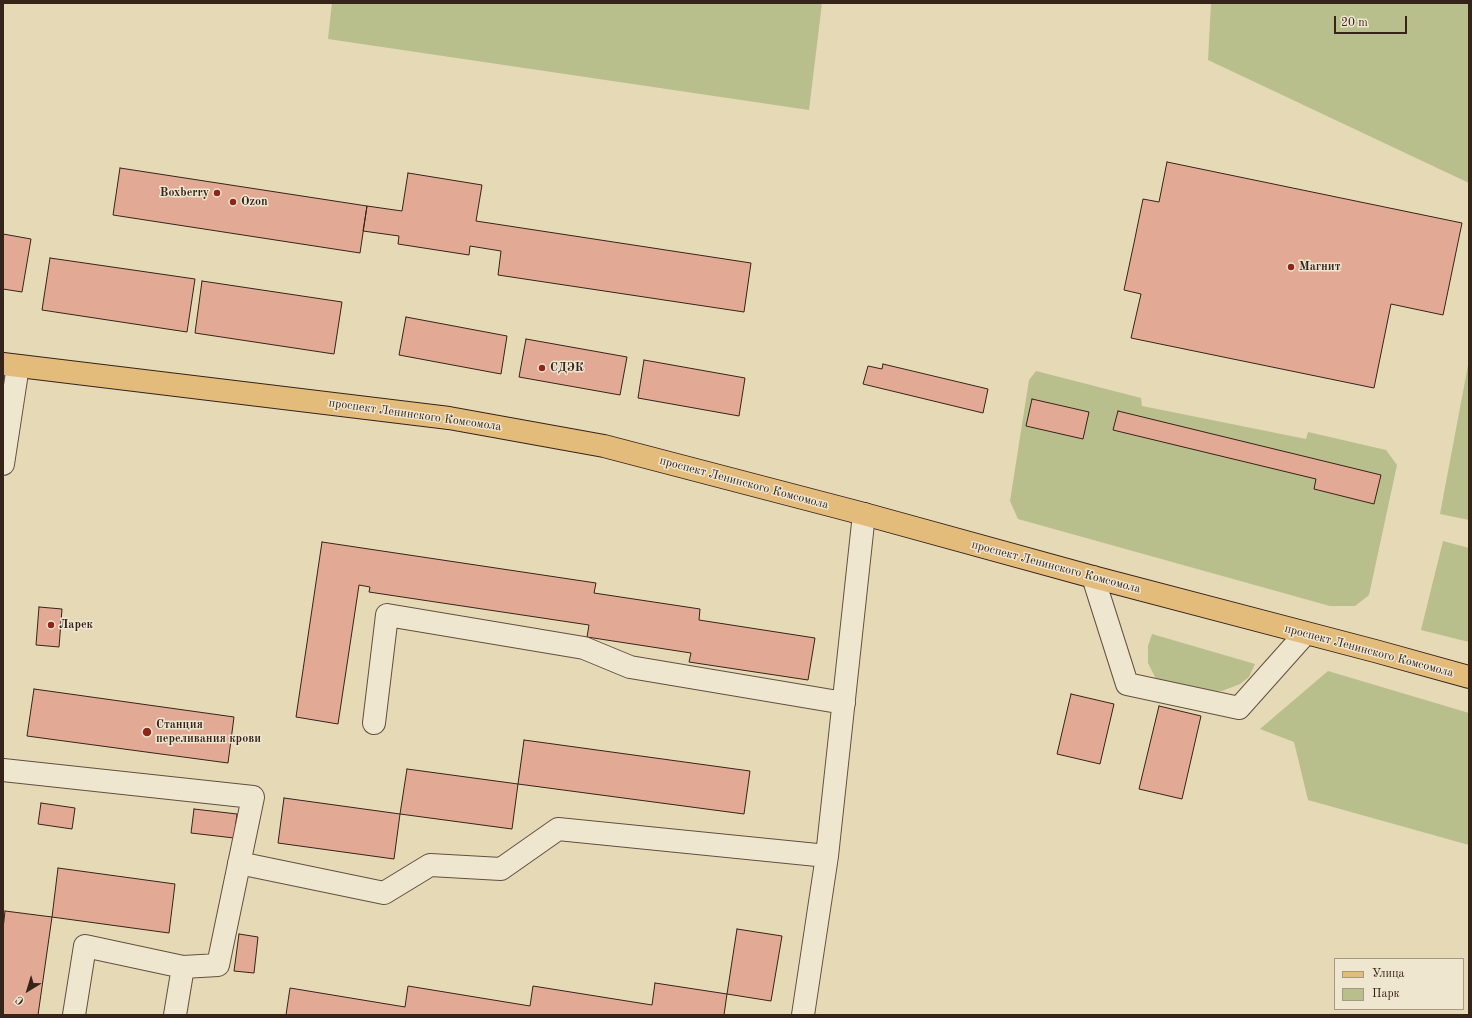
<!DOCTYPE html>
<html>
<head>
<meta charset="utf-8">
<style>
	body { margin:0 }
	#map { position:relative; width:1472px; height:1018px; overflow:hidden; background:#e6d9b6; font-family:"Old Standard TT",serif }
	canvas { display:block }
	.frame { position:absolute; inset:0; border:4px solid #36231a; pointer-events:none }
	.legend { position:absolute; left:1334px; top:958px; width:130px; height:52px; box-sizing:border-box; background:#efe6d0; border:1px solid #a59887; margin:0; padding:5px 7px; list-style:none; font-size:12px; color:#36231a }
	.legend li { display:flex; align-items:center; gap:8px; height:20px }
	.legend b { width:20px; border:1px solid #a59887 }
	.north { position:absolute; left:8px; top:970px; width:40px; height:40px; -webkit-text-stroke:3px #efe6d0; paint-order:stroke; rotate:218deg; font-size:11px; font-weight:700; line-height:16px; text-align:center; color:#36231a }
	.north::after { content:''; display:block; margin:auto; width:14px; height:18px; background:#36231a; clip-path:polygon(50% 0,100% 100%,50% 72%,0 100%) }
	.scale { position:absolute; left:1334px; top:16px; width:73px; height:18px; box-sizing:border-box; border:2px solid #36231a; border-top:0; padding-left:5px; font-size:12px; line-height:14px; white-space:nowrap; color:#36231a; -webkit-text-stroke:3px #efe6d0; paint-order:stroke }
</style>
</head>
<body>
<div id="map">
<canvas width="1472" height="1018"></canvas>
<div class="frame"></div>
<ul class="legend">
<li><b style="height:5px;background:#e3bc7b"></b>Улица</li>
<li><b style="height:11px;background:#b8be8c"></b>Парк</li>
</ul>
<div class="north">С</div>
<div class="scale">20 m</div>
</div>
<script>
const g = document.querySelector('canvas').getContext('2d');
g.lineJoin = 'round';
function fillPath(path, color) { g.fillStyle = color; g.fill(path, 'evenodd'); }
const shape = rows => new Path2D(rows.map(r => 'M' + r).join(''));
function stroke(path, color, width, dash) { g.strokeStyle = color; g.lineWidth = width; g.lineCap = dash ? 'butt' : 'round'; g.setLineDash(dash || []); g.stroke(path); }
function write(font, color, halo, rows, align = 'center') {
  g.font = font + ' "Old Standard TT",serif'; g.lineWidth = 3; g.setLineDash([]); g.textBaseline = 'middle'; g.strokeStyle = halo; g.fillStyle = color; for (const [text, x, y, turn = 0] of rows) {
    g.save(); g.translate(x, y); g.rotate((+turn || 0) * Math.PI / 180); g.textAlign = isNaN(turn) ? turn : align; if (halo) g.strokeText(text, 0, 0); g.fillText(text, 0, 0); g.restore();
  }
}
const green = shape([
	[332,3,822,3,809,110,328,39],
	[1211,3,1469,3,1469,183,1208,60],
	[1469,360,1469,520,1440,514],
	[1036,371,1141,398,1142,406,1306,439,1308,432,1386,450,1397,465,1369,595,1355,606,1330,606,1018,519,1010,501,1029,380],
	[1443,541,1469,548,1469,642,1421,630],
	[1152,634,1255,664,1249,677,1240,684,1222,691,1197,690,1175,686,1156,679,1148,663,1148,646],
	[1328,671,1469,713,1469,845,1308,800,1294,742,1260,729]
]);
const building = shape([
	[1167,162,1462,223,1443,315,1391,304,1374,388,1131,338,1141,294,1124,290,1134,243,1143,199,1159,202,1167,162],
	[120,168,367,206,360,253,113,215,120,168],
	[408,173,482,185,476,221,751,263,744,312,498,275,501,251,470,246,469,255,398,244,399,236,363,231,367,206,402,211,408,173],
	[3,234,31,239,22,292,3,289,3,234],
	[50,258,195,279,187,332,42,310,50,258],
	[202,281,342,302,334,354,195,333,202,281],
	[406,317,507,336,501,374,399,355,406,317],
	[526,339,627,357,620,395,519,377,526,339],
	[644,360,745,378,739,416,638,398,644,360],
	[883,364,988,389,983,413,863,384,868,366,882,369,883,364],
	[1032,399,1089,412,1083,439,1026,426,1032,399],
	[1118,411,1381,475,1374,504,1314,489,1316,479,1113,430,1118,411],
	[322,542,596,583,594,593,700,609,699,620,815,638,808,680,689,662,691,653,587,637,589,625,369,592,370,587,359,585,338,724,296,717,322,542],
	[39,607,62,609,59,647,36,645,39,607],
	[34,689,234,717,228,763,27,736,34,689],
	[1071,694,1114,704,1100,764,1057,754,1071,694],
	[1159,706,1201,716,1182,799,1139,789,1159,706],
	[524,740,750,771,744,814,518,784,524,740],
	[407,769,518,784,512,829,400,814,407,769],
	[284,798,400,814,394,859,278,843,284,798],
	[41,803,75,808,72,829,38,824,41,803],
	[194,809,237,814,234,838,191,833,194,809],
	[58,868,175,884,169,933,52,917,58,868],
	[5,911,52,917,38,1015,3,1015,3,929,5,911],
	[737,929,782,936,771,1001,727,994,737,929],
	[239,934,258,937,254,973,234,971,239,934],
	[655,983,727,994,724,1015,286,1015,290,988,405,1007,408,986,530,1006,533,986,652,1005,655,983]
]);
const minor = shape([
	[3,464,18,366],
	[1093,577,1127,684,1239,708,1305,634],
	[374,723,387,615,584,648,630,667,844,703],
	[3,770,253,797,218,965,183,967,175,1015],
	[239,863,384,893,430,865,501,869,558,829,827,856],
	[74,1015,85,946,183,967],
	[803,1015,827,856,864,514]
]);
const major = shape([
	[3,364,449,418,604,446,864,514,1093,577,1375,651,1469,677]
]);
const markers = [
	[217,193,4,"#8f2418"],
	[233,202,4,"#8f2418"],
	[1291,267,4,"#8f2418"],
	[542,368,4,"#8f2418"],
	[51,625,4,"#8f2418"],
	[147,732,5,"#8f2418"]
];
const poiNames = [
	["Boxberry",209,193,"right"],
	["Ozon",241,202],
	["Магнит",1299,267],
	["СДЭК",550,368],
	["Ларек",59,625],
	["Станция",156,725],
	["переливания крови",156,739]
];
const streetNames = [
	["проспект Ленинского Комсомола",415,415,8],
	["проспект Ленинского Комсомола",744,483,15],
	["проспект Ленинского Комсомола",1056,567,15],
	["проспект Ленинского Комсомола",1369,651,15]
];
fillPath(green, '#b8be8c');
fillPath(building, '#e2aa95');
stroke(building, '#36231a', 1);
stroke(minor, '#625041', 24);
stroke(major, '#36231a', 24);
stroke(minor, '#efe6d0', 22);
stroke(major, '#e3bc7b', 22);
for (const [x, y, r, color] of markers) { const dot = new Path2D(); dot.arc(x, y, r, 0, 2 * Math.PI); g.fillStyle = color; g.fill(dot); stroke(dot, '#efe6d0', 1.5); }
write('bold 12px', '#36231a', '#efe6d0', poiNames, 'left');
write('12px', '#36231a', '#efe6d0', streetNames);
</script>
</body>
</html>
